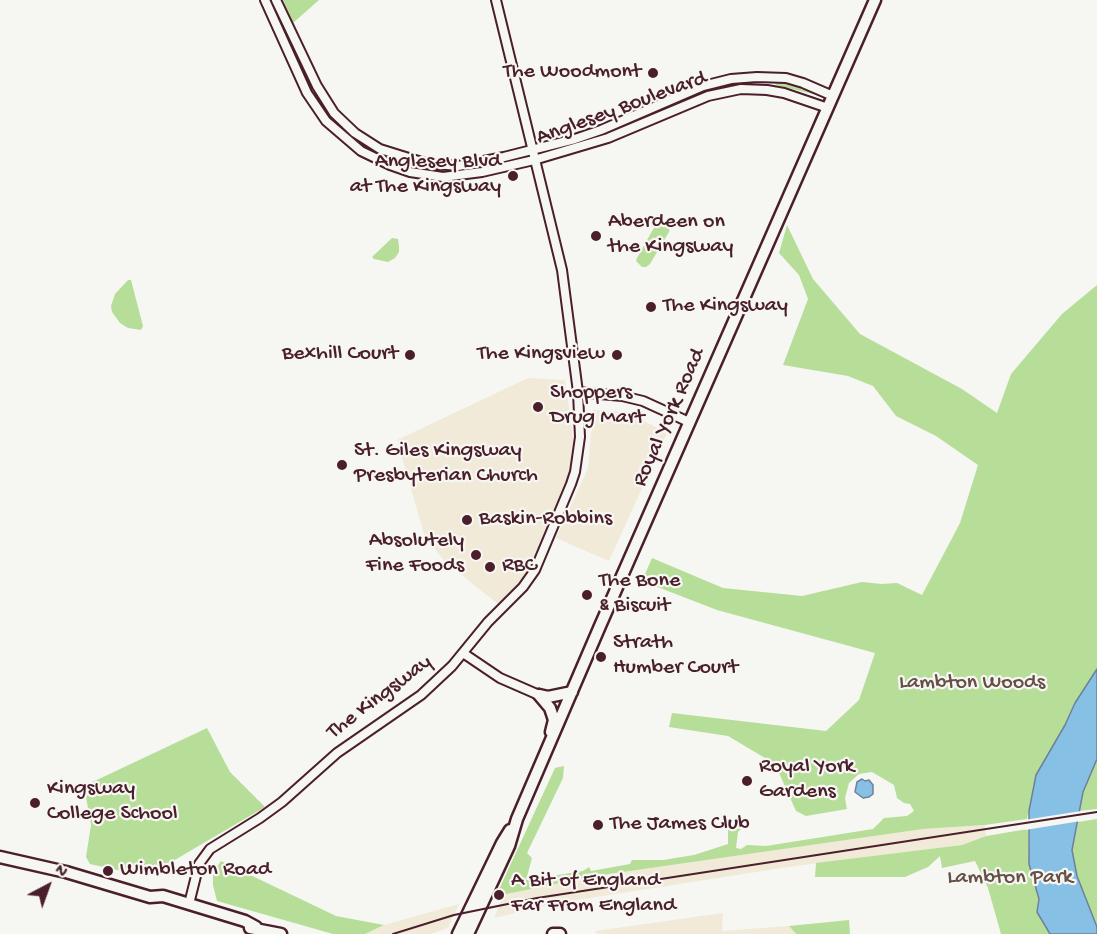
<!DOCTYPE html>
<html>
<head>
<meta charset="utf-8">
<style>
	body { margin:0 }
	#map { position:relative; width:1097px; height:934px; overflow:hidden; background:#f6f6f2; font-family:"Gochi Hand",sans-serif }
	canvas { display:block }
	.north { position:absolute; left:18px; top:856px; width:60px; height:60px; -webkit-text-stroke:4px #f6f6f2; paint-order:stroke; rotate:41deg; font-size:16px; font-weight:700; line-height:24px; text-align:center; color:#4a1f2b }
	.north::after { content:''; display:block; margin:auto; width:21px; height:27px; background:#4a1f2b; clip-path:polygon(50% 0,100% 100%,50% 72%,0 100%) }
</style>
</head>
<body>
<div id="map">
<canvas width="1097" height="934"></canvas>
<div class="north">N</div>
</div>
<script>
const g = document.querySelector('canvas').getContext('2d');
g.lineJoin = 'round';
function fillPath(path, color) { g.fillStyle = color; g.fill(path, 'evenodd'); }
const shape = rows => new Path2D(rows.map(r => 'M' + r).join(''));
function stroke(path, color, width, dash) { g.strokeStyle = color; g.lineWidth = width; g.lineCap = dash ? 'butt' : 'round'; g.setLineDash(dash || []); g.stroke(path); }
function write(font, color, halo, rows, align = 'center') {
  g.font = font + ' "Gochi Hand",sans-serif'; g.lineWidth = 4.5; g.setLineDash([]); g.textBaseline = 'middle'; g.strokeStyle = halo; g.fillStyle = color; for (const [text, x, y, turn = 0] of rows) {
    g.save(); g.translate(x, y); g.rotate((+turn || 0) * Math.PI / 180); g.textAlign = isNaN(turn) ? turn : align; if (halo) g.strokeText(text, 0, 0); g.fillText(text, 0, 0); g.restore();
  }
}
const built = shape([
	[528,378,565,380,574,443,569,477,545,537,526,575,498,604,444,561,424,534,397,440],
	[593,410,627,412,667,433,609,561,556,538,588,468],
	[985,825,986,836,962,845,788,867,558,903,494,918,504,894,595,876,923,829],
	[459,904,448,928,431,934,365,934,384,925],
	[723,913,722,931,789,926,796,934,597,934,595,931]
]);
const green = shape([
	[283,0,319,0,293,23],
	[288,35,325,104,327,110,326,113,310,93,285,38],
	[743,81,760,81,761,82,723,87,702,93,610,134,548,152,547,148,700,90,721,84],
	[777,82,802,88,815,93,817,95,776,85,775,83],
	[336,119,403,160,406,165,402,165,390,161,360,146,334,124],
	[517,155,519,161,460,172,436,172,418,169,417,167,418,164,439,166],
	[663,223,670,228,669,232,650,264,646,267,642,267,636,261,637,258,656,224],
	[787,225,813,279,860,334,962,389,997,413,1011,374,1062,314,1097,285,1097,669,1075,703,1065,725,1036,775,1027,819,985,825,923,829,595,876,496,896,555,768,564,766,563,778,527,853,532,858,526,880,583,871,589,867,591,871,630,864,632,860,663,860,694,855,728,844,728,830,733,819,741,829,738,832,736,848,741,849,747,845,766,846,873,829,884,818,907,816,914,811,910,804,904,803,897,798,894,785,872,772,859,774,849,783,845,798,847,809,806,816,796,811,775,764,728,736,669,727,672,713,826,731,859,700,875,653,717,610,642,581,652,558,723,588,802,596,862,582,882,584,897,583,922,595,960,523,978,465,936,436,896,416,873,386,848,376,783,365,808,299,799,275,779,253],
	[392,238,398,239,399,246,399,252,395,258,388,262,374,259,372,257],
	[128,280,131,280,143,326,141,330,128,328,120,323,112,312,111,306,115,294],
	[207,728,230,772,265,807,173,861,146,870,122,871,90,864,86,857,91,825,84,786],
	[1097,759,1097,809,1078,811,1083,792],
	[1097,819,1097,927,1077,876,1072,850,1078,822],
	[1028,829,1029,864,1039,899,1037,912,1050,934,1001,934,988,888,975,861,942,868,940,856,928,867,905,877,815,877,816,863,962,845,986,836],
	[221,861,336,916,384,925,365,934,333,934,217,901,213,885,213,872],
	[849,920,850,934,796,934,789,926]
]);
const water = shape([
	[1097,669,1097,759,1083,792,1072,850,1077,876,1097,927,1097,934,1050,934,1037,912,1039,899,1029,864,1029,811,1036,775,1065,725,1075,703,1097,669],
	[862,779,865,781,869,780,873,785,873,794,869,797,863,798,855,792,857,782,862,779]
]);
const pier = shape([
	[1081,811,1081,821,1025,830,1024,820]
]);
const minor = shape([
	[265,0,307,93,326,121,361,151,390,165,410,172,443,177,482,172,534,160,608,138,708,96,741,89,767,90,784,93,828,108],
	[276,0,317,86,334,113,355,133,380,149,425,163,458,166,504,157,575,139,601,130,703,86,731,79,757,77,786,78,803,83,833,96],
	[578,392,622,396,643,401,689,422],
	[463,653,500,678,539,695],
	[189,904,199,864,210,849,260,818,282,802,337,753,421,695,452,666,488,622,523,587,535,570,571,484,575,472,580,437,578,392,562,270,496,0]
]);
const major = shape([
	[539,695,550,708,554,720,551,732],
	[539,695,548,697,572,692],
	[0,857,66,872,150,897,163,896,245,921,256,927],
	[250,928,281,934],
	[458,934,502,843,510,830],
	[468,934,509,846,517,819,600,626,875,0],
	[553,934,560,934]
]);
const rail = shape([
	[393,934,454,915,537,898,1097,812]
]);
const markers = [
	[653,73,6,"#4a1f2b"],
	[513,176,6,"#4a1f2b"],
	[596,236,6,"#4a1f2b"],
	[651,307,6,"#4a1f2b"],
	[410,355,6,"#4a1f2b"],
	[617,355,6,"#4a1f2b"],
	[538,407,6,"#4a1f2b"],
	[342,465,6,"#4a1f2b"],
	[467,520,6,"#4a1f2b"],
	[476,555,6,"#4a1f2b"],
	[490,567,6,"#4a1f2b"],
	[587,595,6,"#4a1f2b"],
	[601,657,6,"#4a1f2b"],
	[747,781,6,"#4a1f2b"],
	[35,803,6,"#4a1f2b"],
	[598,825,6,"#4a1f2b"],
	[108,871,6,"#4a1f2b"],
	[499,895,6,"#4a1f2b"]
];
const poiNames = [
	["The Woodmont",641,73,"right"],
	["Anglesey Blvd",501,163,"right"],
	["at The Kingsway",501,188,"right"],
	["Aberdeen on",608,223],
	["the Kingsway",608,248],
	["The Kingsway",663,307],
	["Bexhill Court",398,355,"right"],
	["The Kingsview",605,355,"right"],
	["Shoppers",550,394],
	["Drug Mart",550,419],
	["St. Giles Kingsway",354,452],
	["Presbyterian Church",354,477],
	["Baskin-Robbins",479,520],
	["Absolutely",464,542,"right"],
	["Fine Foods",464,567,"right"],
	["RBC",502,567],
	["The Bone",599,582],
	["& Biscuit",599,607],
	["Strath",613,644],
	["Humber Court",613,669],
	["Royal York",759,768],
	["Gardens",759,793],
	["Kingsway",47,790],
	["College School",47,815],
	["The James Club",610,825],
	["Wimbleton Road",120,871],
	["A Bit of England",511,882],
	["Far From England",511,907]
];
const streetNames = [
	["Anglesey Boulevard",622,109,-20],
	["Royal York Road",670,418,-66],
	["The Kingsway",380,698,-37]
];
const parkNames = [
	["Lambton Woods",972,684],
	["Lambton Park",1010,879]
];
fillPath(built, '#f2ead8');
fillPath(green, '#b7de99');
fillPath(water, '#86c0e5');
stroke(water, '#6e809b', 1.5);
fillPath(pier, '#f6f6f2');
stroke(minor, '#4a1f2b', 12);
stroke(major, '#4a1f2b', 15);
stroke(minor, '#f6f6f2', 8);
stroke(major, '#f6f6f2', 10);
stroke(rail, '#4a1f2b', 2);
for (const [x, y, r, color] of markers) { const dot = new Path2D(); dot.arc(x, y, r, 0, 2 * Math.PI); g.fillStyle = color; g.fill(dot); stroke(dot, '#f6f6f2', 2); }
write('22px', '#4a1f2b', '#f6f6f2', poiNames, 'left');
write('22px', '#4a1f2b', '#f6f6f2', streetNames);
write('22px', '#654f46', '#f6f6f2', parkNames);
</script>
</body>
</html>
